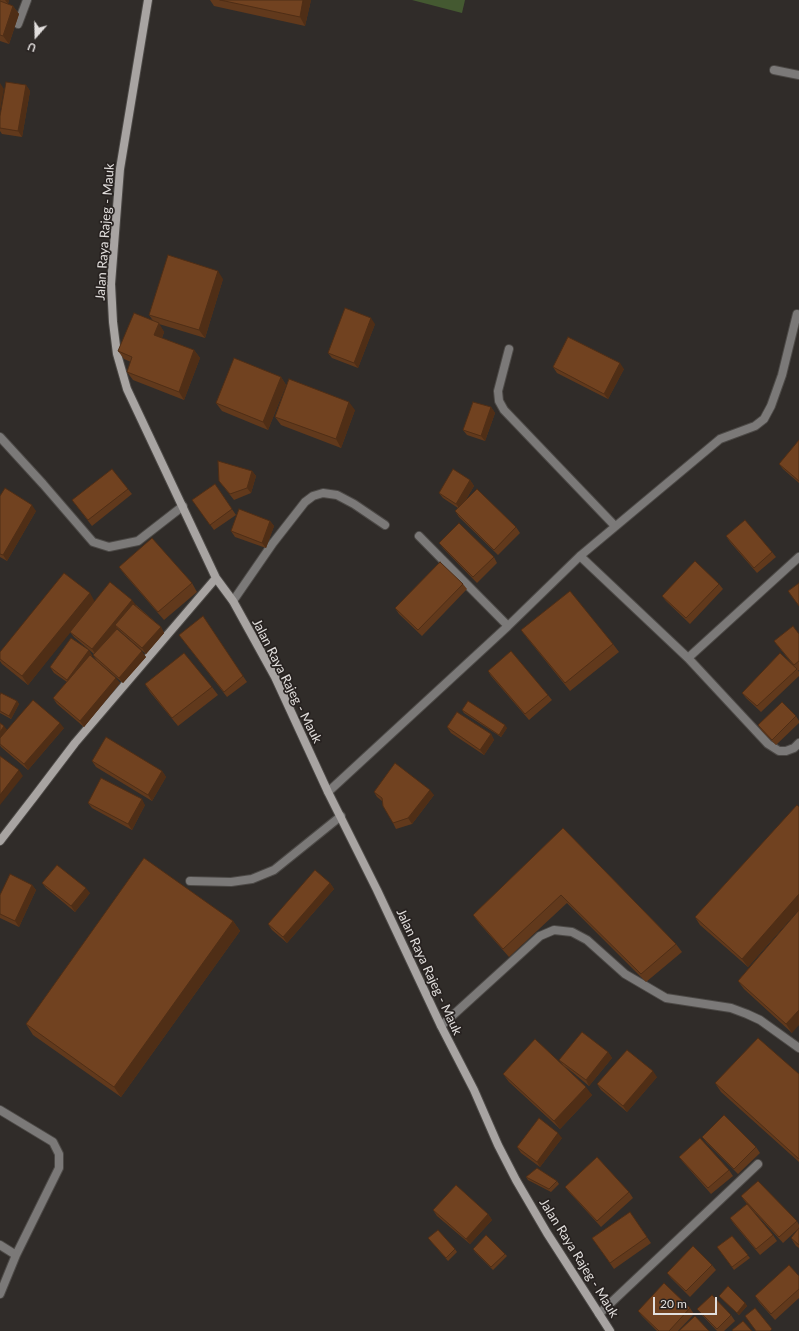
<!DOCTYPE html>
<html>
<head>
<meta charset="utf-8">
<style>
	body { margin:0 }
	#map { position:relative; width:799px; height:1331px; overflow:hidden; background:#302c29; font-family:Lato,sans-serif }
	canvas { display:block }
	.north { position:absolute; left:16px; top:16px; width:40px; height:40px; -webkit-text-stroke:3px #272220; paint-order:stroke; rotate:200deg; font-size:11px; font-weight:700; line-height:16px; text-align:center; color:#e2dfdd }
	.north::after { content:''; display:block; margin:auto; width:14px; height:18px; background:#e2dfdd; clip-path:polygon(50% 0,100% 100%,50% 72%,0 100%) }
	.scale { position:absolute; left:653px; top:1297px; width:64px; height:18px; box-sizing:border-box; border:2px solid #e2dfdd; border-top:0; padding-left:5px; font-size:12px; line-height:14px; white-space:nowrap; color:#e2dfdd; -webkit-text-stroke:3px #272220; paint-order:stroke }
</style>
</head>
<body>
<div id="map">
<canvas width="799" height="1331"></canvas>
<div class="north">U</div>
<div class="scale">20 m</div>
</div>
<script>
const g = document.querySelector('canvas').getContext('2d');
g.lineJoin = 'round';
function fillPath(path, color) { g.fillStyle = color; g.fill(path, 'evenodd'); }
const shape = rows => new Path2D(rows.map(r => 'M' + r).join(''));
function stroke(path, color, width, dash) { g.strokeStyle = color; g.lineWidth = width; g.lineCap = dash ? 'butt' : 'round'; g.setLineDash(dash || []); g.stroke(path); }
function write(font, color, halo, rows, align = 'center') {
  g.font = font + ' Lato,sans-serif'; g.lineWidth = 3.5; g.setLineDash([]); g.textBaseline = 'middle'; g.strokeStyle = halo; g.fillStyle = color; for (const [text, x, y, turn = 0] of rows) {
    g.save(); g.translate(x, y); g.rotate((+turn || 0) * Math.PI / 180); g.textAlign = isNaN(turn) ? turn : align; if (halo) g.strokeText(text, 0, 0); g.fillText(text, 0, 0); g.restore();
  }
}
const green = shape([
	[412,0,465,0,462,13]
]);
const lane = shape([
	[18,24,27,0],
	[190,881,231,882,252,879,274,870,341,816],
	[441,1026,540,936,554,930,572,932,587,940,625,974,666,998,731,1008,747,1014,760,1020,799,1048]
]);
const street = shape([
	[774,70,799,75],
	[509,349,498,391,499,401,504,410,615,526],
	[0,437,43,484,93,542,109,547,138,541,183,506],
	[419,536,508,626],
	[580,556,688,658,768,744,779,751,786,751,794,748,799,743],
	[233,601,273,543,305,502,313,496,323,493,337,495,354,504,385,525],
	[688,658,799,557],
	[328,792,508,626,580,556,720,439,755,426,764,419,771,406,782,375,797,314],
	[0,1110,53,1142,59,1154,59,1168,16,1255,0,1294],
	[0,1245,16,1255],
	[599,1314,758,1164]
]);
const secondary = shape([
	[148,0,120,169,111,284,113,322,117,354,127,389,216,578,233,601,275,677,328,792,377,890,441,1026,474,1090,498,1145,516,1180,547,1233,610,1331],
	[0,841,34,797,75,743,216,578]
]);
const wall = shape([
	[0,0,9,0,8,4,13,6,19,14,9,44,0,41],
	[210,0,311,0,305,26,214,6],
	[26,85,30,91,22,137,2,134,0,131,0,116],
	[223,279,205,338,159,324,164,332,162,338,194,350,200,358,184,400,133,380,127,372,131,362,124,359,118,351,154,322,149,315],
	[375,324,358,368,332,358,328,353],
	[553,367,624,369,608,399,557,373],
	[281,377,286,385,268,430,222,411,216,403],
	[491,407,495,413,485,441,467,435,463,430],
	[355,410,341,448,281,425,275,417],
	[799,440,799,483,783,469,779,464],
	[252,471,256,476,251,493,234,500,219,481],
	[470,480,474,486,465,501,516,527,520,533,498,555,459,517,455,511,458,508,443,498,439,493],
	[215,484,236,515,214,530,192,500],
	[128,489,132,494,92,526,72,500],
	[0,496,36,511,7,561,0,557],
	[270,521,274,526,266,548,235,537,231,531],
	[726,536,772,552,776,557,757,573,730,542],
	[439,543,494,557,497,563,477,583,443,548],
	[119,567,192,583,197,592,164,620,125,575],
	[463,584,467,589,422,636,399,614,395,608],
	[719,584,723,589,690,624,666,601,662,596],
	[95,601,136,605,161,627,164,633,146,654,119,630,117,628,117,629,146,657,123,683,97,661,93,655,94,654,74,637,70,632,28,685,2,664,0,661,0,652],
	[203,616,247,682,227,697,179,635],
	[521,630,613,644,619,652,570,691,527,638],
	[799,634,799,670,798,670,799,672,799,676,761,712,746,698,742,693,793,665,774,641],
	[92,655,92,657,120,683,84,727,57,704,53,698,67,682,54,673,50,667],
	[488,671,548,695,552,700,529,720,491,676],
	[145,684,212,687,218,695,178,726,150,692],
	[0,695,17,701,19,704,11,719,0,713],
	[462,710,507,728,501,737,464,713],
	[796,716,799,721,799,723,776,745,762,731,758,725],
	[0,723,7,730,64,728,28,770,1,747,0,745],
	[447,727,491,734,494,740,484,755,451,733],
	[92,761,162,771,166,777,152,801,96,767],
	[374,792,434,795,412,824,396,829,382,801,377,797],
	[88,803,145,805,132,830,92,808],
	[799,807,799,909,748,967,700,925,695,917],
	[563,828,676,944,682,952,646,982,567,903,509,957,479,923,473,915],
	[42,883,90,893,75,912,46,888],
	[330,883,334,889,287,943,272,930,268,924],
	[32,885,36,890,19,927,0,918,0,895],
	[799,910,792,1033,744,989,738,981],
	[233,921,240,931,121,1097,33,1035,26,1024],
	[608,1052,612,1058,589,1086,565,1066,592,1095,560,1129,509,1082,503,1074,563,1065,559,1060],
	[799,1074,799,1162,721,1092,715,1083],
	[657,1077,627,1112,601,1090,597,1084],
	[702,1137,756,1147,760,1153,738,1174,706,1142],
	[562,1138,540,1167,521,1153,517,1147],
	[679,1157,729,1170,733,1176,711,1194,683,1162],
	[526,1177,557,1181,559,1184,551,1192,528,1180],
	[565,1187,629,1192,633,1198,601,1227,569,1192],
	[741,1196,797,1221,799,1225,799,1248,796,1246,791,1238,798,1229,783,1243,749,1206,773,1235,777,1241,760,1255,734,1224,730,1218,747,1204],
	[433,1210,488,1214,492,1220,470,1244,437,1216],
	[630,1212,651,1243,614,1269,592,1238],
	[732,1236,750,1258,734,1270,717,1247],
	[428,1238,455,1249,457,1252,448,1261],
	[473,1249,505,1254,507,1256,493,1270,475,1252],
	[712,1265,716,1270,690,1297,671,1278,667,1273],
	[799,1276,799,1298,775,1320,759,1302,755,1296],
	[719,1296,745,1303,747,1306,739,1315,721,1298],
	[690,1308,694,1314,678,1331,657,1331,642,1316,638,1311],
	[697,1309,731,1315,735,1321,724,1331,717,1331,701,1314]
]);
const shadedWall = shape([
	[5,0,9,0,8,4],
	[303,0,311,0,305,26,300,17],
	[13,6,19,14,9,44,3,36],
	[0,83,4,89,0,111],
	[26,85,30,91,22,137,18,131],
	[218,271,223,279,205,338,199,330],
	[371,318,375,324,358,368,354,363],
	[159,323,164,332,160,343,154,335],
	[194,350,200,358,184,400,179,392],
	[620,363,624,369,608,399,604,394],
	[281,377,286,385,268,430,263,422],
	[349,402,355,410,341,448,336,439],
	[491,407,495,413,485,441,481,436],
	[252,471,256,476,251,493,247,488],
	[470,480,474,486,460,509,456,504],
	[32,505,36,511,7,561,3,555],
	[270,521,274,526,266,548,262,543],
	[90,593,95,602,28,685,22,676],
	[132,600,136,605,118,627,115,625,117,628,96,655,92,649],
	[161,627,164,633,146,654,142,648],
	[89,650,92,655,71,685,67,680],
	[142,651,146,657,123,683,119,678],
	[116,678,120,683,84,727,80,721],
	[17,701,19,704,11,719,9,716],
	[60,723,64,728,28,770,24,764],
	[505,725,507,728,501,737,499,735],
	[4,726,8,731,0,744,0,732],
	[491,734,494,740,484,755,480,750],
	[19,770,23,776,0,805,0,795],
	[162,771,166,777,152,801,148,795],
	[430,790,434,795,412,824,408,818],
	[142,799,145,805,132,830,128,824],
	[330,883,334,889,287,943,283,937],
	[32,885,36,890,19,927,15,921],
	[86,888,90,893,75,912,71,906],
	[799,894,799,909,748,967,742,959],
	[233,921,240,931,121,1097,114,1087],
	[799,1010,799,1025,792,1033,786,1024],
	[608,1052,612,1058,589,1086,586,1080],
	[653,1071,657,1077,627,1112,623,1106],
	[586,1087,592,1095,560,1129,554,1121],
	[558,1133,562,1138,540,1167,537,1162],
	[488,1214,492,1220,470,1244,466,1239],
	[745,1303,747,1306,739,1315,737,1313]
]);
const building = shape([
	[220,0,303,0,300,17,220,0],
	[0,1,13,6,3,36,0,35,0,1],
	[6,82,26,85,18,131,0,128,0,116,6,82],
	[168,255,218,271,199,330,149,315,168,255],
	[345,308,371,318,354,363,328,353,345,308],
	[134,313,159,323,154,335,194,350,179,392,127,372,132,357,118,351,134,313],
	[568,337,620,363,604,394,553,367,568,337],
	[234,358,281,377,263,422,216,403,234,358],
	[289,379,349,402,336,439,275,417,289,379],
	[473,402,491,407,481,436,463,430,473,402],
	[799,440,799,481,779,464,799,440],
	[218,461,252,471,247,488,230,494,219,481,218,461],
	[112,469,128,489,88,520,72,500,112,469],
	[453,469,470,480,456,504,439,493,453,469],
	[215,484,232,509,210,525,192,500,215,484],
	[5,488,32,505,3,555,0,554,0,496,5,488],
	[477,489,516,527,494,550,455,511,477,489],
	[239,509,270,521,262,543,231,531,239,509],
	[745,520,772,552,754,568,726,536,745,520],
	[459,523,494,557,473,577,439,543,459,523],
	[152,538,192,583,158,612,119,567,152,538],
	[695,561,719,584,686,618,662,596,695,561],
	[440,562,463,584,418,630,395,608,440,562],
	[64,573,90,593,22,676,0,659,0,652,64,573],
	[110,582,132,600,92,649,70,632,110,582],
	[799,583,799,606,788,591,799,583],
	[570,591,613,644,565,683,521,630,570,591],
	[133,604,161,627,142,648,115,625,133,604],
	[203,616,243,676,224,692,179,635,203,616],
	[793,626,799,634,799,661,794,665,774,641,793,626],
	[117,629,142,651,119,678,93,655,117,629],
	[71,638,89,650,67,680,50,667,71,638],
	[511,651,548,695,525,714,488,671,511,651],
	[184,653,212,687,172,718,145,684,184,653],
	[780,653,797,669,757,706,742,693,780,653],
	[90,655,116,678,80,721,53,698,90,655],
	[1,693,17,701,9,716,0,711,0,695,1,693],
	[33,700,60,723,24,764,0,744,0,738,33,700],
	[468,701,505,725,499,735,462,710,468,701],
	[782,702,796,716,772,740,758,725,782,702],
	[457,712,491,734,480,750,447,727,457,712],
	[0,723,4,726,0,732,0,723],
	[106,737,162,771,148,795,92,761,106,737],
	[0,756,19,770,0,795,0,756],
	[395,763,430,790,408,818,393,823,383,806,382,798,374,792,395,763],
	[101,778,142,799,128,824,88,803,101,778],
	[797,805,799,807,799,894,742,959,695,917,797,805],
	[563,828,676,944,641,974,561,895,503,949,473,915,563,828],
	[144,858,233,921,114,1087,26,1024,144,858],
	[57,865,86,888,71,906,42,883,57,865],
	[315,870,330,883,283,937,268,924,315,870],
	[10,874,32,885,15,921,0,914,0,895,10,874],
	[799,910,799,1010,786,1024,738,981,799,910],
	[582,1032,608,1052,586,1080,559,1060,582,1032],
	[758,1038,799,1074,799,1159,715,1083,758,1038],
	[535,1039,586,1087,554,1121,503,1074,535,1039],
	[627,1050,653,1071,623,1106,597,1084,627,1050],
	[724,1115,756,1147,734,1169,702,1137,724,1115],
	[539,1118,558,1133,537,1162,517,1147,539,1118],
	[700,1138,729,1170,708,1188,679,1157,700,1138],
	[597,1157,629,1192,597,1221,565,1187,597,1157],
	[537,1168,557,1181,549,1189,526,1177,537,1168],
	[758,1181,797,1221,779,1237,741,1196,758,1181],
	[456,1185,488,1214,466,1239,433,1210,456,1185],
	[747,1204,773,1235,756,1249,730,1218,747,1204],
	[630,1212,647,1237,610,1263,592,1238,630,1212],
	[799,1228,799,1245,791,1238,799,1228],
	[438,1230,455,1249,446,1258,428,1238,438,1230],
	[486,1235,505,1254,491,1267,473,1249,486,1235],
	[732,1236,748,1255,732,1267,717,1247,732,1236],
	[693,1246,712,1265,686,1291,667,1273,693,1246],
	[789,1265,799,1276,799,1289,771,1314,755,1296,789,1265],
	[664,1283,690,1308,669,1331,659,1331,638,1311,664,1283],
	[728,1286,745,1303,737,1313,719,1296,728,1286],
	[712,1295,731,1315,717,1329,697,1309,712,1295],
	[755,1308,772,1329,770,1331,756,1331,745,1316,755,1308],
	[695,1316,709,1331,679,1331,695,1316],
	[743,1321,752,1331,733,1331,732,1330,743,1321]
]);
const streetNames = [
	["Jalan Raya Rajeg - Mauk",105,232,-86],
	["Jalan Raya Rajeg - Mauk",287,681,63],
	["Jalan Raya Rajeg - Mauk",429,972,65],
	["Jalan Raya Rajeg - Mauk",579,1258,58]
];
fillPath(green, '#445931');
stroke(lane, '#4c4946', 10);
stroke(street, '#4c4946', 10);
stroke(secondary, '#4c4946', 10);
stroke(lane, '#7b7978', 8);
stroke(street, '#7b7978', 8);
stroke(secondary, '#a8a4a2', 8);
fillPath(wall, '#61391c');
fillPath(shadedWall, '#4f2e16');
fillPath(building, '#714220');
stroke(building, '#4f2e16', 1);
write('13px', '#e2dfdd', '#272220', streetNames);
</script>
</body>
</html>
